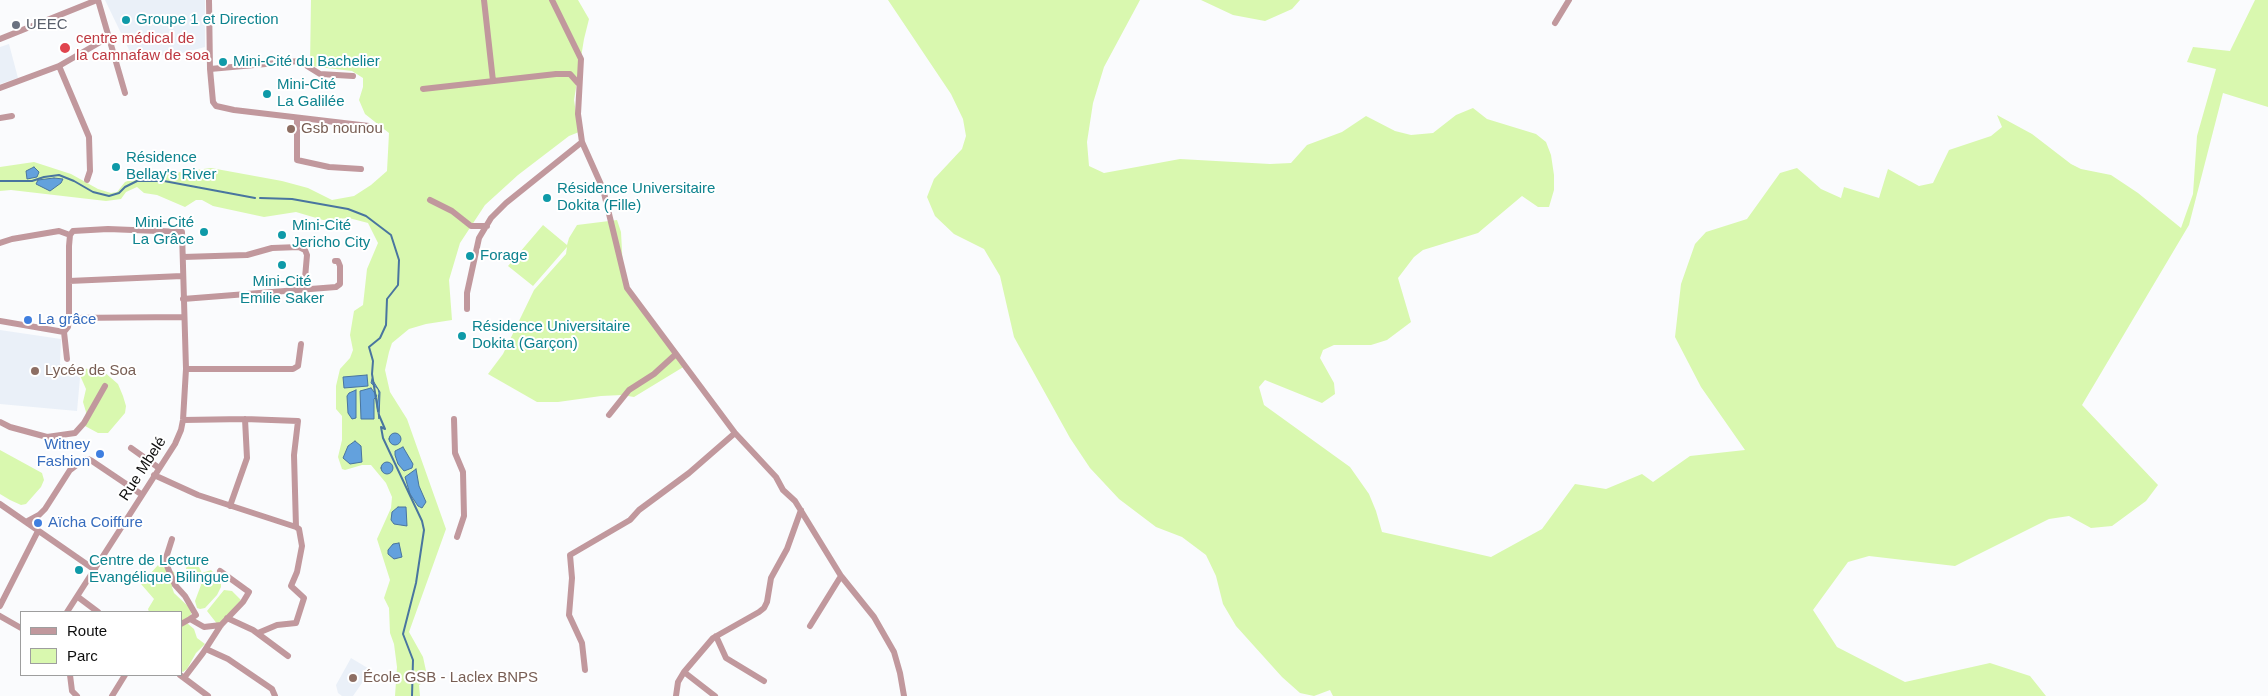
<!DOCTYPE html>
<html>
<head>
<meta charset="utf-8">
<style>
	body { margin:0 }
	#map { position:relative; width:2268px; height:696px; overflow:hidden; background:#fafbfd; font-family:Helvetica,sans-serif }
	canvas { display:block }
	.legend { position:absolute; left:20px; top:611px; width:162px; height:65px; box-sizing:border-box; background:#fff; border:1px solid #9e9e9e; margin:0; padding:6px 9px; list-style:none; font-size:15px; color:#0d0d0d }
	.legend li { display:flex; align-items:center; gap:10px; height:25px }
	.legend b { width:25px; border:1px solid #9e9e9e }
</style>
</head>
<body>
<div id="map">
<canvas width="2268" height="696"></canvas>
<ul class="legend">
<li><b style="height:6px;background:#c1989d"></b>Route</li>
<li><b style="height:14px;background:#d9f8af"></b>Parc</li>
</ul>
</div>
<script>
const g = document.querySelector('canvas').getContext('2d');
g.lineJoin = 'round';
function fillPath(path, color) { g.fillStyle = color; g.fill(path, 'evenodd'); }
const shape = rows => new Path2D(rows.map(r => 'M' + r).join(''));
function stroke(path, color, width, dash) { g.strokeStyle = color; g.lineWidth = width; g.lineCap = dash ? 'butt' : 'round'; g.setLineDash(dash || []); g.stroke(path); }
function write(font, color, halo, rows, align = 'center') {
  g.font = font + ' Helvetica,sans-serif'; g.lineWidth = 4; g.setLineDash([]); g.textBaseline = 'middle'; g.strokeStyle = halo; g.fillStyle = color; for (const [text, x, y, turn = 0] of rows) {
    g.save(); g.translate(x, y); g.rotate((+turn || 0) * Math.PI / 180); g.textAlign = isNaN(turn) ? turn : align; if (halo) g.strokeText(text, 0, 0); g.fillText(text, 0, 0); g.restore();
  }
}
const built = shape([
	[105,0,205,0,205,47,175,55,132,56],
	[9,44,18,78,0,84,0,47],
	[0,330,61,339,60,364,80,378,77,411,0,404],
	[351,658,371,670,353,696,342,696,338,693,336,685]
]);
const green = shape([
	[311,0,578,0,589,19,584,39,574,100,579,132,569,136,518,175,485,205,460,243,449,280,452,320,426,324,409,329,392,343,389,352,385,370,390,392,407,419,446,529,409,632,423,657,428,680,419,685,420,696,395,696,397,667,394,644,390,633,389,608,384,598,390,580,377,539,391,508,392,497,386,483,371,465,362,465,345,470,342,469,338,457,342,440,342,416,336,409,336,386,340,369,350,358,353,350,350,335,354,311,363,305,367,269,378,243,368,223,349,218,323,220,296,212,264,217,213,206,202,200,196,200,185,207,157,195,144,193,137,187,126,192,121,199,106,201,11,190,0,191,0,167,34,162,71,174,98,189,111,193,117,192,125,182,136,178,211,168,282,181,308,188,332,200,354,196,371,185,387,171,389,133,365,114,359,100,363,87,363,78,352,71,310,66],
	[888,0,1140,0,1104,67,1093,103,1087,142,1089,166,1104,173,1180,159,1270,164,1291,163,1307,145,1342,132,1366,116,1395,131,1411,135,1433,133,1456,115,1473,108,1487,119,1536,134,1546,142,1551,155,1554,175,1554,190,1549,207,1538,207,1522,196,1478,233,1423,250,1414,257,1398,278,1411,322,1387,340,1371,345,1334,345,1323,350,1320,358,1334,383,1335,394,1322,403,1265,380,1259,387,1264,405,1350,467,1369,494,1376,511,1382,532,1491,557,1542,529,1575,484,1606,489,1642,474,1653,482,1690,456,1745,450,1701,387,1675,337,1681,284,1695,244,1706,232,1747,219,1780,173,1797,168,1821,189,1841,198,1844,187,1879,198,1888,169,1919,186,1933,183,1949,150,1991,136,2002,127,1997,115,2032,134,2071,164,2081,169,2111,175,2138,193,2181,228,2193,194,2197,136,2216,69,2187,62,2193,47,2230,51,2255,0,2268,0,2268,107,2223,93,2189,225,2082,405,2158,485,2146,501,2112,526,2091,528,2069,516,2049,519,1955,566,1869,556,1848,562,1813,610,1837,647,1905,682,1990,663,2030,676,2046,696,1333,696,1330,690,1314,696,1300,693,1282,677,1236,626,1223,604,1216,576,1206,555,1182,537,1156,527,1119,499,1090,468,1070,438,1014,337,1000,276,984,249,954,234,935,216,927,197,934,179,962,149,966,136,963,119,951,94],
	[1201,0,1300,0,1292,9,1265,21,1233,15],
	[617,220,621,232,623,270,627,288,685,366,634,397,622,395,601,396,558,402,537,402,488,374,503,354,534,290,566,254,567,247,533,286,508,266,543,225,567,245,569,238,577,225],
	[81,368,103,371,118,384,123,396,126,406,125,413,108,433,98,433,85,426,86,412,83,402,86,389,79,373],
	[0,450,42,473,44,480,41,487,26,504,21,505,10,500,0,494],
	[190,563,199,567,202,573,211,570,221,580,221,587,217,595,205,608,200,609,197,608,195,601,201,585,200,581,186,572,186,568],
	[158,565,174,572,175,578,172,587,174,593,191,609,192,612,189,618,181,624,181,612,149,612,148,609,154,599,141,584],
	[224,590,232,591,241,600,218,625,207,611],
	[187,623,194,629,197,638,205,644,196,653,187,669,183,672,181,671,181,626]
]);
const water = shape([
	[34,167,39,172,37,177,27,179,26,171,34,167],
	[54,178,63,179,61,183,50,191,36,184,38,180,54,178],
	[367,375,368,386,344,388,343,377,367,375],
	[372,379,380,392,379,419,377,406,379,393,378,389,371,383,372,379],
	[371,388,377,396,374,399,374,419,361,419,360,391,371,388],
	[356,390,356,418,352,419,348,413,347,396,349,393,356,390],
	'389 439a6 6 0 1 1 12 0a6 6 0 1 1-12 0Z',
	[355,441,361,446,362,462,350,464,343,458,348,446,355,441],
	[403,447,413,464,412,468,404,471,398,464,395,455,395,451,403,447],
	'381 468a6 6 0 1 1 12 0a6 6 0 1 1-12 0Z',
	[416,469,419,486,426,502,422,508,418,506,410,494,405,477,416,469],
	[398,507,406,507,407,526,394,524,391,520,392,512,398,507],
	[399,543,402,557,394,559,388,554,388,550,393,544,399,543]
]);
const stream = shape([
	[0,181,32,181,44,177,59,175,74,181,93,192,109,196,119,193,125,187,137,181,164,181,255,198],
	[260,198,292,199,348,209,366,216,391,235,399,260,398,285,387,299,386,325,380,338,369,347,373,361,372,374,378,411],
	[379,415,385,429,381,427,383,438,422,521,424,530,416,583,403,634,413,660,412,696]
]);
const minor = shape([
	[98,0,125,93],
	[209,0,210,69,213,102,216,106,234,110,369,126],
	[484,0,493,81],
	[552,0,581,59,578,114,582,142,603,189,627,288,735,433,776,477,783,490,795,501,841,576,874,617,894,652,900,673,904,696],
	[1555,23,1569,0],
	[0,39,97,0],
	[59,66,89,137,90,171,87,180],
	[210,69,299,61,320,74,353,76],
	[0,88,59,66,109,37],
	[423,89,556,74,570,74,578,83],
	[0,118,12,116],
	[297,118,297,160,329,167,361,169],
	[430,200,452,211,471,226,487,226],
	[0,243,12,239,59,231,70,235],
	[183,257,247,255,272,248,299,247,305,250,307,255,305,278,298,289],
	[69,281,182,276],
	[183,299,336,287,340,284,340,266,338,261,335,261],
	[467,309,467,293,479,238,491,218,506,203,582,142],
	[69,318,184,317],
	[0,321,64,332],
	[64,332,68,327,69,318,69,246,70,235,73,231,108,229,182,232,186,369,183,420,181,430,175,444,67,612],
	[64,332,67,359],
	[186,369,293,369,298,366,301,344],
	[609,415,629,390,654,374,676,354],
	[454,419,455,453,463,472,464,516,457,537],
	[183,420,245,419,298,421,294,455,296,527,299,529,302,546,297,572,291,586,304,598,296,623,277,625,258,633],
	[0,422,10,427,47,437,75,433,84,423,105,386],
	[131,448,159,468],
	[154,475,198,495,296,527],
	[0,504,95,570],
	[230,506,247,458,245,419],
	[26,522,39,515,45,509,70,470,83,460,88,459,92,461,141,494],
	[172,539,165,561,175,585,185,596,196,615,190,619],
	[78,597,98,612],
	[0,606,38,531],
	[0,616,21,628],
	[227,618,253,630,288,656],
	[181,624,190,619,204,627,221,625],
	[810,626,841,576],
	[716,636,726,658,764,681],
	[206,649,228,659,272,689,275,696],
	[585,670,582,643,569,615,572,578,570,555,630,520,639,510,689,473,735,433],
	[684,672,715,696],
	[70,675,72,691,77,696],
	[180,675,208,696],
	[184,678,203,653,221,625,243,602,249,592,220,571],
	[112,696,125,675],
	[676,696,678,682,684,672,713,638,759,612,764,608,767,602,771,578,787,549,801,510]
]);
const markers = [
	[126,20,5,"#0f9aa8"],
	[16,25,5,"#6b7280"],
	[65,48,6,"#e0444e"],
	[223,62,5,"#0f9aa8"],
	[267,94,5,"#0f9aa8"],
	[291,129,5,"#8d6e63"],
	[116,167,5,"#0f9aa8"],
	[547,198,5,"#0f9aa8"],
	[204,232,5,"#0f9aa8"],
	[282,235,5,"#0f9aa8"],
	[470,256,5,"#0f9aa8"],
	[282,265,5,"#0f9aa8"],
	[28,320,5,"#3f7fe0"],
	[462,336,5,"#0f9aa8"],
	[35,371,5,"#8d6e63"],
	[100,454,5,"#3f7fe0"],
	[38,523,5,"#3f7fe0"],
	[79,570,5,"#0f9aa8"],
	[353,678,5,"#8d6e63"]
];
const cultureNames = [
	["Groupe 1 et Direction",136,20],
	["Mini-Cité du Bachelier",233,62],
	["Mini-Cité",277,85],
	["La Galilée",277,102],
	["Résidence",126,158],
	["Bellay's River",126,175],
	["Résidence Universitaire",557,189],
	["Dokita (Fille)",557,206],
	["Mini-Cité",194,223,"right"],
	["La Grâce",194,240,"right"],
	["Mini-Cité",292,226],
	["Jericho City",292,243],
	["Forage",480,256],
	["Mini-Cité",282,282,"center"],
	["Emilie Saker",282,299,"center"],
	["Résidence Universitaire",472,327],
	["Dokita (Garçon)",472,344],
	["Centre de Lecture",89,561],
	["Evangélique Bilingue",89,578]
];
const worshipNames = [
	["UEEC",26,25]
];
const healthNames = [
	["centre médical de",76,39],
	["la camnafaw de soa",76,56]
];
const educationNames = [
	["Gsb nounou",301,129],
	["Lycée de Soa",45,371],
	["École GSB - Laclex BNPS",363,678]
];
const shopNames = [
	["La grâce",38,320],
	["Witney",90,445,"right"],
	["Fashion",90,462,"right"],
	["Aïcha Coiffure",48,523]
];
const streetNames = [
	["Rue Mbelé",143,469,-57]
];
fillPath(built, '#eaf0f8');
fillPath(green, '#d9f8af');
fillPath(water, '#63a1dd');
stroke(water, '#49759f', 1);
stroke(stream, '#49759f', 2);
stroke(minor, '#c1989d', 6);
for (const [x, y, r, color] of markers) { const dot = new Path2D(); dot.arc(x, y, r, 0, 2 * Math.PI); g.fillStyle = color; g.fill(dot); stroke(dot, '#fff', 2); }
write('15px', '#0d838f', '#fff', cultureNames, 'left');
write('15px', '#5b616d', '#fff', worshipNames, 'left');
write('15px', '#be3a42', '#fff', healthNames, 'left');
write('15px', '#785e54', '#fff', educationNames, 'left');
write('15px', '#366cbe', '#fff', shopNames, 'left');
write('15px', '#0d0d0d', '#fff', streetNames);
</script>
</body>
</html>
